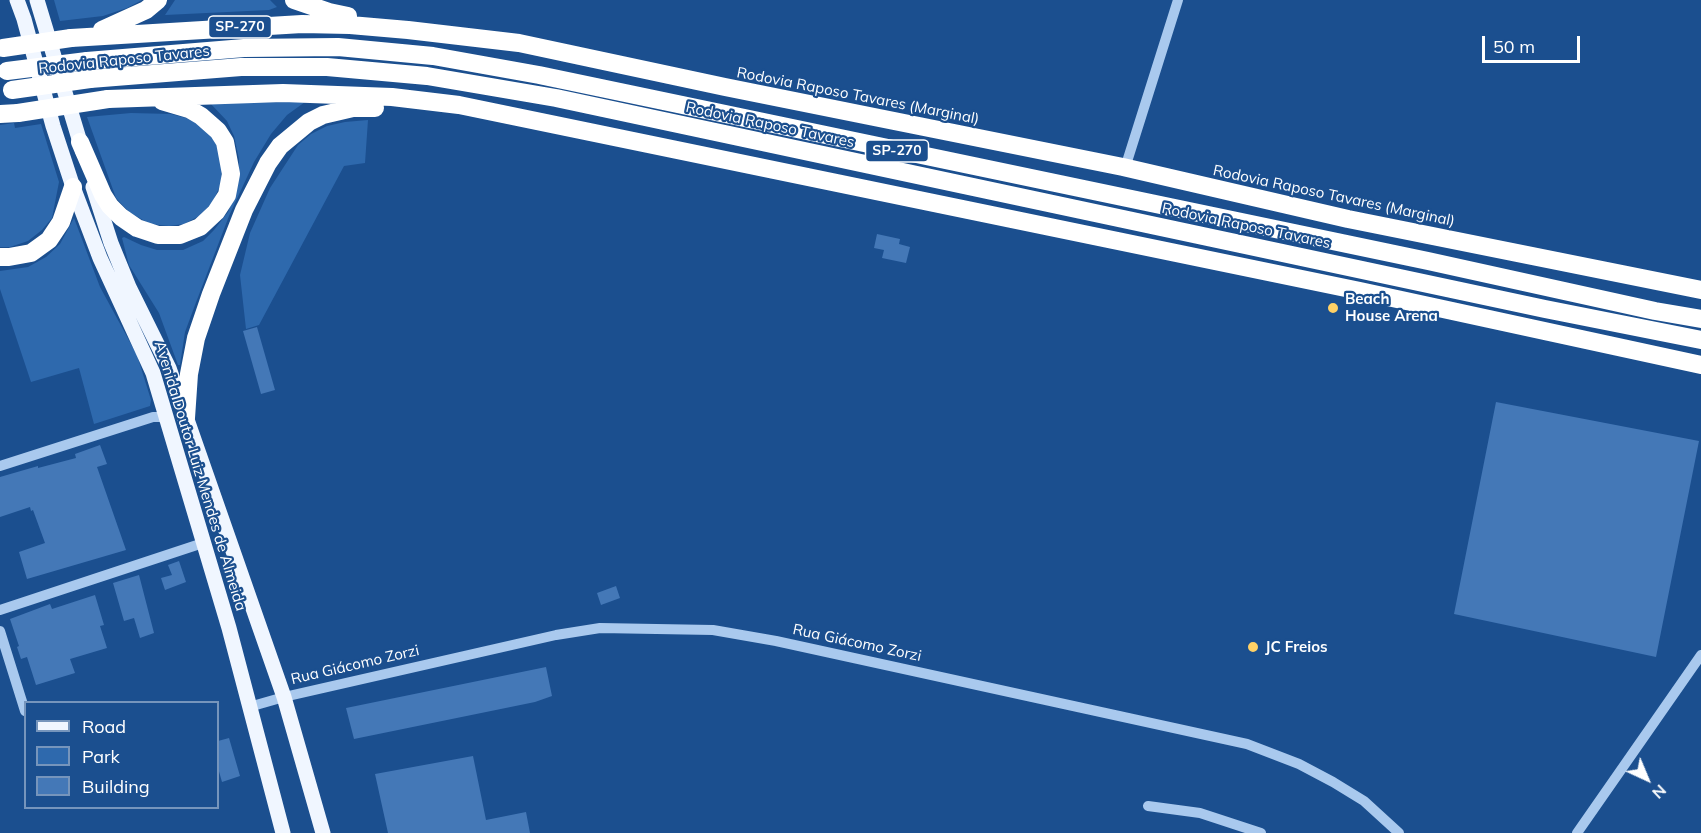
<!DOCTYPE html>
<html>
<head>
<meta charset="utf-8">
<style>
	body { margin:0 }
	#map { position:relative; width:1701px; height:833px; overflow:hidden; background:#1b4f8f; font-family:Mulish,sans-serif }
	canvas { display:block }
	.legend { position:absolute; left:24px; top:701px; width:195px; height:108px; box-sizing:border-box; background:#1b4f8f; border:2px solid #7695bc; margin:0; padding:8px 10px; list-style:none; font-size:18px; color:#fff }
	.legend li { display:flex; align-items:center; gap:12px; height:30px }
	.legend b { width:30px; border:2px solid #7695bc }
	.north { position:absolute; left:1617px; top:749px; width:60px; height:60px; -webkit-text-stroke:4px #1b4f8f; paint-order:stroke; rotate:136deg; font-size:16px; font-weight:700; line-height:24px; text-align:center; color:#fff }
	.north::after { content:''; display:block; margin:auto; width:21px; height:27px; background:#fff; clip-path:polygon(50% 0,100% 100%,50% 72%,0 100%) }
	.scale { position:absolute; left:1482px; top:36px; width:98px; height:27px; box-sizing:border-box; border:3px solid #fff; border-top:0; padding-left:8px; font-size:18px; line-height:21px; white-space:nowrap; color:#fff; -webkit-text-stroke:4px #1b4f8f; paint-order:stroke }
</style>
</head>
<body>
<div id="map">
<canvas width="1701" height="833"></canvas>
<ul class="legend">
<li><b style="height:8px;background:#f0f6ff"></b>Road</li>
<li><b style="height:16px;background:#2e69ad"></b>Park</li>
<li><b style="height:16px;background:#4478b7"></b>Building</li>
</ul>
<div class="north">N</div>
<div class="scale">50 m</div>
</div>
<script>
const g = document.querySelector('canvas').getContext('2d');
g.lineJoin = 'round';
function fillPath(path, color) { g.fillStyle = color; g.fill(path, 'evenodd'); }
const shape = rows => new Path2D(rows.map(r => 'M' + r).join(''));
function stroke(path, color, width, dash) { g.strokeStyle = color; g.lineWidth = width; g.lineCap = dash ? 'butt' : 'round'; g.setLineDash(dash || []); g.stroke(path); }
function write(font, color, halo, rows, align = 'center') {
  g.font = font + ' Mulish,sans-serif'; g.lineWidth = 4.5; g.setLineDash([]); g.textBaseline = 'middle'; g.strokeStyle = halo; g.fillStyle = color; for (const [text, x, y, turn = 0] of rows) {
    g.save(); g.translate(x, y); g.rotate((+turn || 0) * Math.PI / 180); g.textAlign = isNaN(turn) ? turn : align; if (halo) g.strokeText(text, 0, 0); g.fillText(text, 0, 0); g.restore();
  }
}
const green = shape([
	[54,0,142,0,127,8,103,16,60,21],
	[175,0,270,0,277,7,269,10,165,15],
	[305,102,287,115,271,134,254,162,229,216,195,305,185,332,180,365,178,365,159,313,129,265,122,238,124,237,141,245,157,250,183,250,203,241,214,230,228,212,235,194,239,176,239,159,234,136,227,121,210,103],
	[131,113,171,114,186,118,198,124,208,132,217,145,222,165,221,184,212,203,199,216,184,224,169,226,150,224,129,212,116,198,87,117],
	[368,120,365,163,344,166,259,325,246,329,240,275,250,233,270,188,298,145,311,134,327,126,345,122],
	[14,123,15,128,41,124,59,182,52,218,42,230,28,241,10,247,0,247,0,125],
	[74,218,100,287,137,355,151,400,150,406,94,424,79,368,31,382,0,289,0,271,28,267,46,257,60,244]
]);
const building = shape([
	[877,234,900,239,899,244,910,247,906,263,882,258,884,250,874,248],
	[257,327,275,390,261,394,243,331],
	[1496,402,1699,441,1656,657,1454,614],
	[100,445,107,464,97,467,126,550,27,579,19,552,45,543,33,510,31,511,30,507,0,517,0,477,38,466,38,468,76,458,75,454],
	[179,561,186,582,165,590,161,578,172,575,168,565],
	[139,575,154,633,140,638,134,618,124,621,113,583],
	[616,586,620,598,601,605,597,593],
	[95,595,104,625,100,626,107,648,70,659,75,673,36,685,27,657,21,659,17,647,19,646,10,619,50,604,52,609],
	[546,667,552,696,535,702,354,739,346,708],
	[229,738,240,776,222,782,218,768,218,741],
	[473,756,486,820,526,812,530,833,388,833,375,774]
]);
const minor = shape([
	[1125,168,1178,0],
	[0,466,153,417,161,417,168,422],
	[0,610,203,543],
	[0,631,25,711],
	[249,707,284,697,556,635,600,628,713,630,776,641,1247,744,1299,764,1333,782,1364,801,1399,833],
	[1148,806,1200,813,1261,833],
	[1577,833,1701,655]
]);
const major = shape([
	[17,0,24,19,53,126,73,187,100,258,153,373,229,628,283,833],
	[37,0,83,152],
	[93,187,111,243,129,287,169,368,284,697,323,833]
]);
const highway = shape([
	[294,0,329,12,348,16],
	[102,30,146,10,158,0],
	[71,38,302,24,350,25,408,30,519,43,725,87,1123,167,1348,219,1701,290],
	[87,61,244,48,338,47,433,56,539,75,1428,261,1655,311,1701,319],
	[90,79,241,67,327,67,427,76,556,98,1545,309,1701,340],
	[108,99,283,93,392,97,459,105,1360,291,1701,365],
	[0,114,18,113],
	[80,142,103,195,110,206,121,217,137,228,158,235,180,235,200,227,216,212,227,195,231,174,225,142,218,131,201,116,189,109,162,101],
	[0,257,9,257,31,253,49,240,61,222,73,187],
	[186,418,189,374,196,338,211,294,244,210,268,163,280,146,309,122,323,115,353,108,375,108]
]);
const highwayBridge = shape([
	[3,48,71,38],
	[7,71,87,61],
	[12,90,90,79],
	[18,113,108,99]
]);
const markers = [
	[1333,308,6,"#ffd166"],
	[1253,647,6,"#ffd166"]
];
const shields = [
	[240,27,63],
	[897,151,63]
];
const shieldNames = [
	["SP-270",240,27],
	["SP-270",897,151]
];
const streetNames = [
	["Rodovia Raposo Tavares",124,60,-6],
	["Rodovia Raposo Tavares (Marginal)",858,96,11],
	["Rodovia Raposo Tavares",770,125,12],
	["Rodovia Raposo Tavares (Marginal)",1334,196,12],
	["Rodovia Raposo Tavares",1246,226,12],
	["Avenida Doutor Luiz Mendes de Almeida",200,476,73],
	["Rua Giácomo Zorzi",857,643,12],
	["Rua Giácomo Zorzi",355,665,-13]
];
const poiNames = [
	["Beach",1345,299],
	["House Arena",1345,316],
	["JC Freios",1265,647]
];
fillPath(green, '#2e69ad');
fillPath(building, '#4478b7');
stroke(minor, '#a9c9ee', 10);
stroke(major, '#f0f6ff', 15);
stroke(highway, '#fff', 18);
stroke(highwayBridge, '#fff', 18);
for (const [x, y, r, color] of markers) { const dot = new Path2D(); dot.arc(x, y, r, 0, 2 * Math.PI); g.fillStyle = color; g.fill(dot); stroke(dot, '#1b4f8f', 2); }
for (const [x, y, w] of shields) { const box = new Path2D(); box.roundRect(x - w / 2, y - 11, w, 22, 4.5); g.fillStyle = '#1b4f8f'; g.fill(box); stroke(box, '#fff', 1.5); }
write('bold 14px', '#fff', null, shieldNames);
write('15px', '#fff', '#1b4f8f', streetNames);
write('bold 15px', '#fff', '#1b4f8f', poiNames, 'left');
</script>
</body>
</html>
